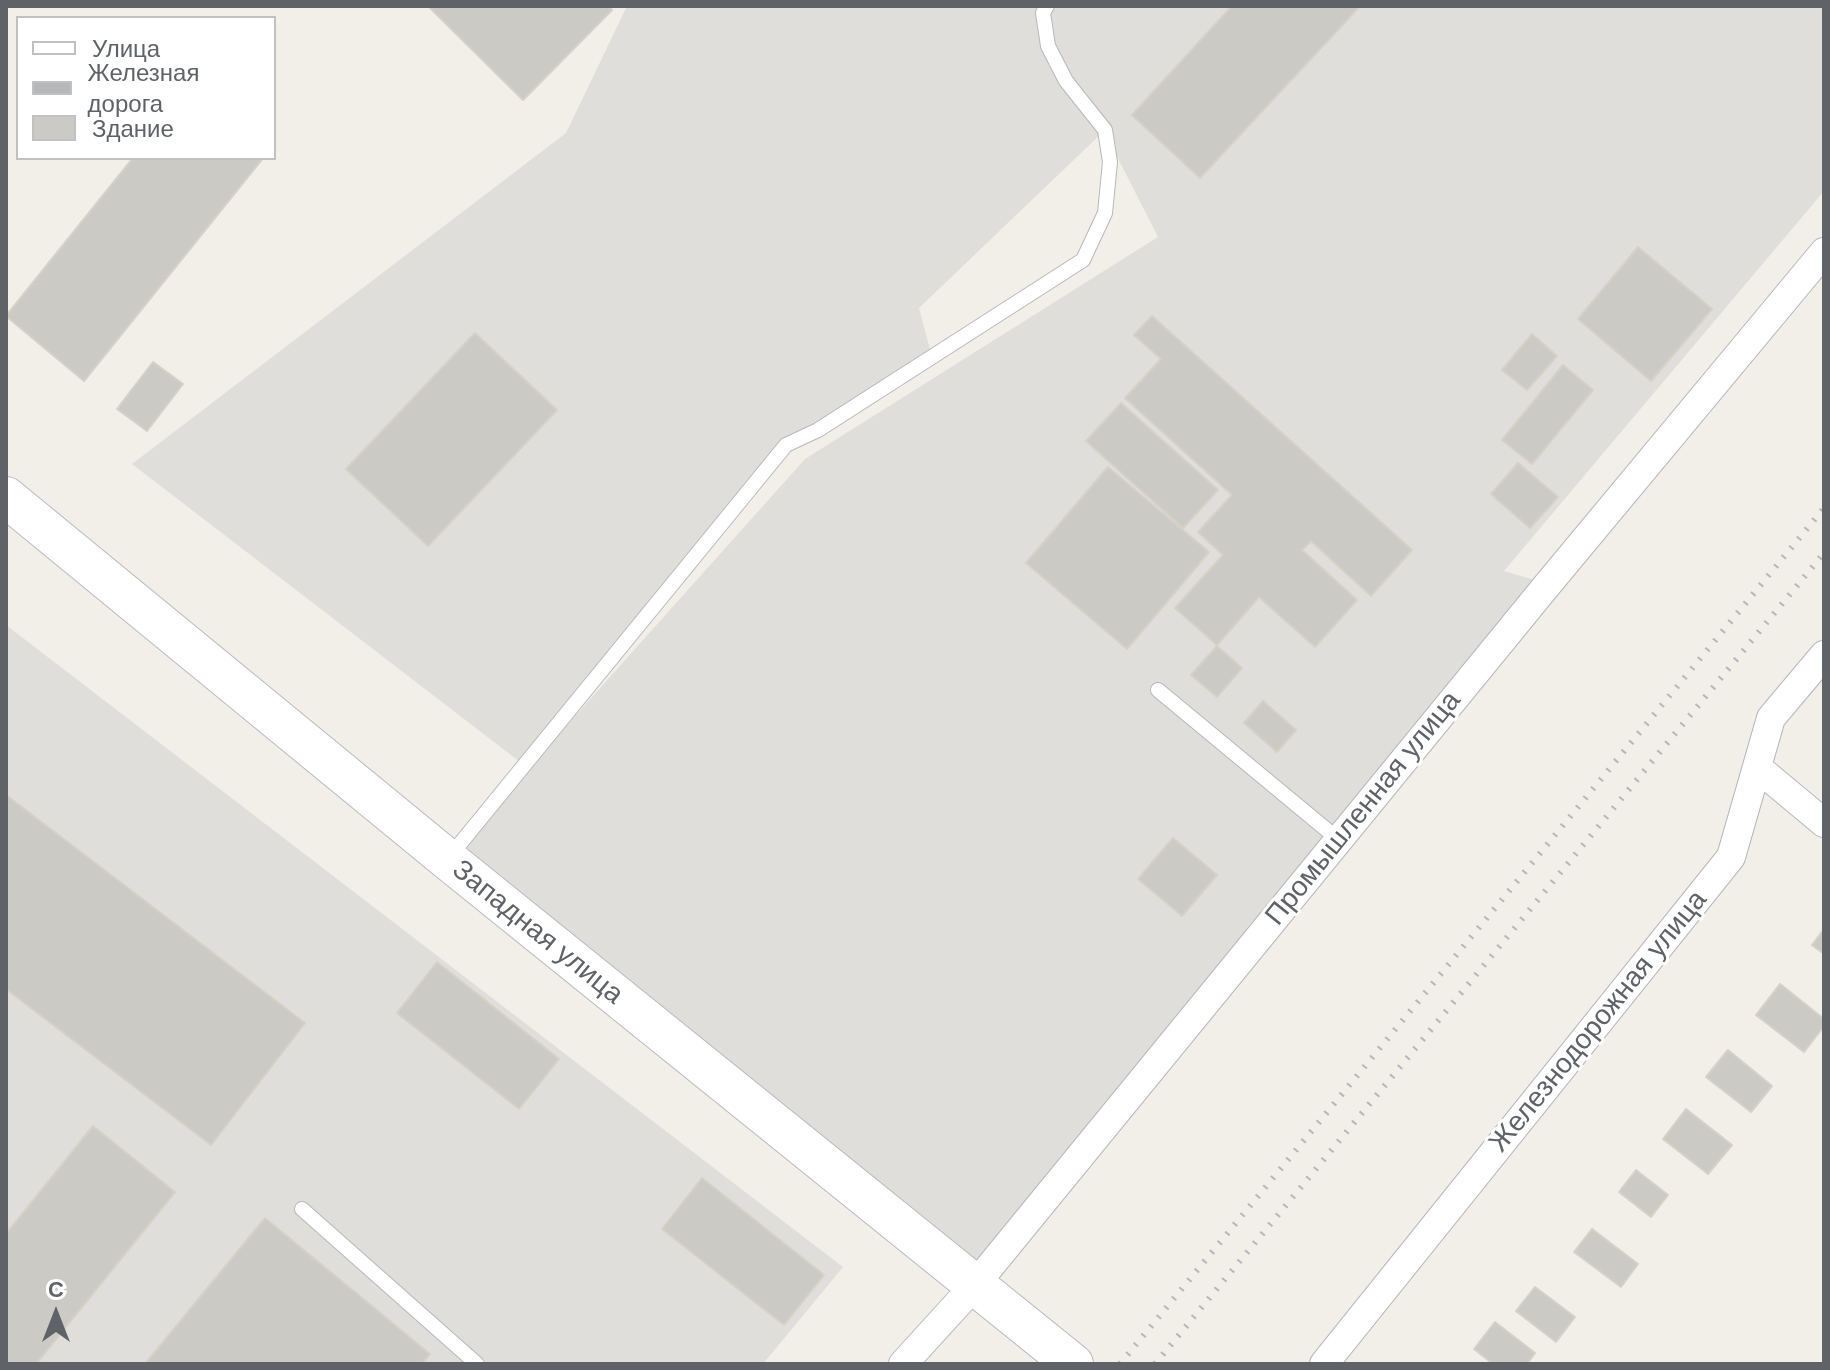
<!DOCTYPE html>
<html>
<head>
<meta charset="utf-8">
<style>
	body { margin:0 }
	#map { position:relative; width:1830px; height:1370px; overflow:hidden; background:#f1efe8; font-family:"DM Sans",sans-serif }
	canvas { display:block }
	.frame { position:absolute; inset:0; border:8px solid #5f6368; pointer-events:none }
	.legend { position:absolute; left:16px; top:16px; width:260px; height:144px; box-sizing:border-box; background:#fff; border:2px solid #bfc1c3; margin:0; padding:10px 14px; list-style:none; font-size:24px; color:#5f6368 }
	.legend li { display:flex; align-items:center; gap:16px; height:40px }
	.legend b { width:40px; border:2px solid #bfc1c3 }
	.north { position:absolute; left:16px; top:1274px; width:80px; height:80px; -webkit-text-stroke:6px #fff; paint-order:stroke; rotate:0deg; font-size:22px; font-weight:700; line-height:32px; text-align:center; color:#5f6368 }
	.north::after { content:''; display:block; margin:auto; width:28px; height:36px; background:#5f6368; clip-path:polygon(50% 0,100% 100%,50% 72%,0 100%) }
</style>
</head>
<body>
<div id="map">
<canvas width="1830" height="1370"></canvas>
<div class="frame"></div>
<ul class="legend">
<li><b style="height:10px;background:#fff"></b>Улица</li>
<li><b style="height:10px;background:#b6b7b8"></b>Железная дорога</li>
<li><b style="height:22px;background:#cccac5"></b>Здание</li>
</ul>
<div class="north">С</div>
</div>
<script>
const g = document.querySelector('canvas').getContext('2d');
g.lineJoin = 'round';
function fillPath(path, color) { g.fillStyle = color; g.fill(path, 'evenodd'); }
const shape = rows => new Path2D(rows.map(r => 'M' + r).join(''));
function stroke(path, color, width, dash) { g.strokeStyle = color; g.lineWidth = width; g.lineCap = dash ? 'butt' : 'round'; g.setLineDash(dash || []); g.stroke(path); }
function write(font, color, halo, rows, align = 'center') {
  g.font = font + ' "DM Sans",sans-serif'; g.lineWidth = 6; g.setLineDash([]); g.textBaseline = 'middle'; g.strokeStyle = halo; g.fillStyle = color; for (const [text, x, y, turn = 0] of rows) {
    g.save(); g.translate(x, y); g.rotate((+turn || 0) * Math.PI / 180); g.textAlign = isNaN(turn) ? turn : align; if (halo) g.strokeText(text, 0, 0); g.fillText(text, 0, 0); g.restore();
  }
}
const industrial = shape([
	[627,6,1824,6,1824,191,1504,571,1548,584,974,1286,447,859,805,459,1158,237,1104,131,919,308,932,357,786,445,524,765,132,464,566,133],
	[6,625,843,1267,763,1364,6,1364]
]);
const building = shape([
	[428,6,608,6,612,10,523,100,428,6],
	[1232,6,1360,6,1200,178,1132,115,1232,6],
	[133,158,263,158,84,381,6,316,133,158],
	[1638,247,1712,309,1651,381,1578,319,1638,247],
	[1152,316,1412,550,1371,596,1311,541,1302,550,1357,600,1315,647,1259,597,1217,645,1175,608,1223,555,1198,532,1232,495,1125,398,1161,359,1134,335,1152,316],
	[475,333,557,410,428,546,346,469,475,333],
	[1532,334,1557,356,1527,390,1502,370,1532,334],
	[153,362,183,384,147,431,117,409,153,362],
	[1563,365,1593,390,1532,464,1502,440,1563,365],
	[1121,403,1218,490,1183,528,1086,441,1121,403],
	[1518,463,1558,497,1530,528,1491,494,1518,463],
	[1108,467,1209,552,1127,649,1026,563,1108,467],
	[1217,646,1242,668,1217,697,1191,675,1217,646],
	[1263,701,1296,730,1277,752,1244,723,1263,701],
	[6,795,305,1023,211,1145,6,989,6,795],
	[1173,838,1217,875,1182,916,1138,879,1173,838],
	[1824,929,1824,954,1812,945,1824,929],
	[437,962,559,1059,519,1109,397,1013,437,962],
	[1780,984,1824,1019,1824,1026,1804,1052,1756,1015,1780,984],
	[1728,1050,1772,1086,1751,1112,1706,1077,1728,1050],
	[1686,1109,1732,1145,1708,1174,1663,1139,1686,1109],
	[93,1126,175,1192,36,1364,6,1364,6,1234,93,1126],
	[1636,1170,1668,1195,1651,1217,1619,1192,1636,1170],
	[702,1178,824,1275,784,1325,662,1229,702,1178],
	[265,1218,430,1354,422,1364,145,1364,265,1218],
	[1592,1229,1638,1264,1621,1287,1574,1252,1592,1229],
	[1535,1287,1575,1317,1556,1342,1516,1311,1535,1287],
	[1495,1322,1535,1353,1527,1364,1493,1364,1474,1349,1495,1322]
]);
const lane = shape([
	[1158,690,1339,840],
	[450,856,786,445,818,430,1083,260,1105,213,1110,162,1105,130,1066,81,1048,46,1043,13,1047,6],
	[302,1209,477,1364]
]);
const street = shape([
	[1758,768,1824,823],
	[903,1364,974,1286,1548,584,1824,252],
	[1324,1364,1731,857,1771,718,1824,655]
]);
const secondary = shape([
	[6,497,447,859,1073,1364]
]);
const rail = shape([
	[1120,1364,1824,508],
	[1155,1364,1824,553]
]);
const streetNames = [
	["Промышленная улица",1364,809,-51],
	["Западная улица",537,933,39],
	["Железнодорожная улица",1599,1022,-51]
];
fillPath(industrial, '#e0deda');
fillPath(building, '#cccac5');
stroke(building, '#d6d1c6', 2);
stroke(lane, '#b5b8bc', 16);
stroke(street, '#b5b8bc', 30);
stroke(secondary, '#b6babf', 42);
stroke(lane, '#fff', 14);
stroke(street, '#fff', 28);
stroke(secondary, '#fff', 40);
stroke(rail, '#b6b7b8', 6, [2, 10]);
write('28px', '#5f6368', '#fff', streetNames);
</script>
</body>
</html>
